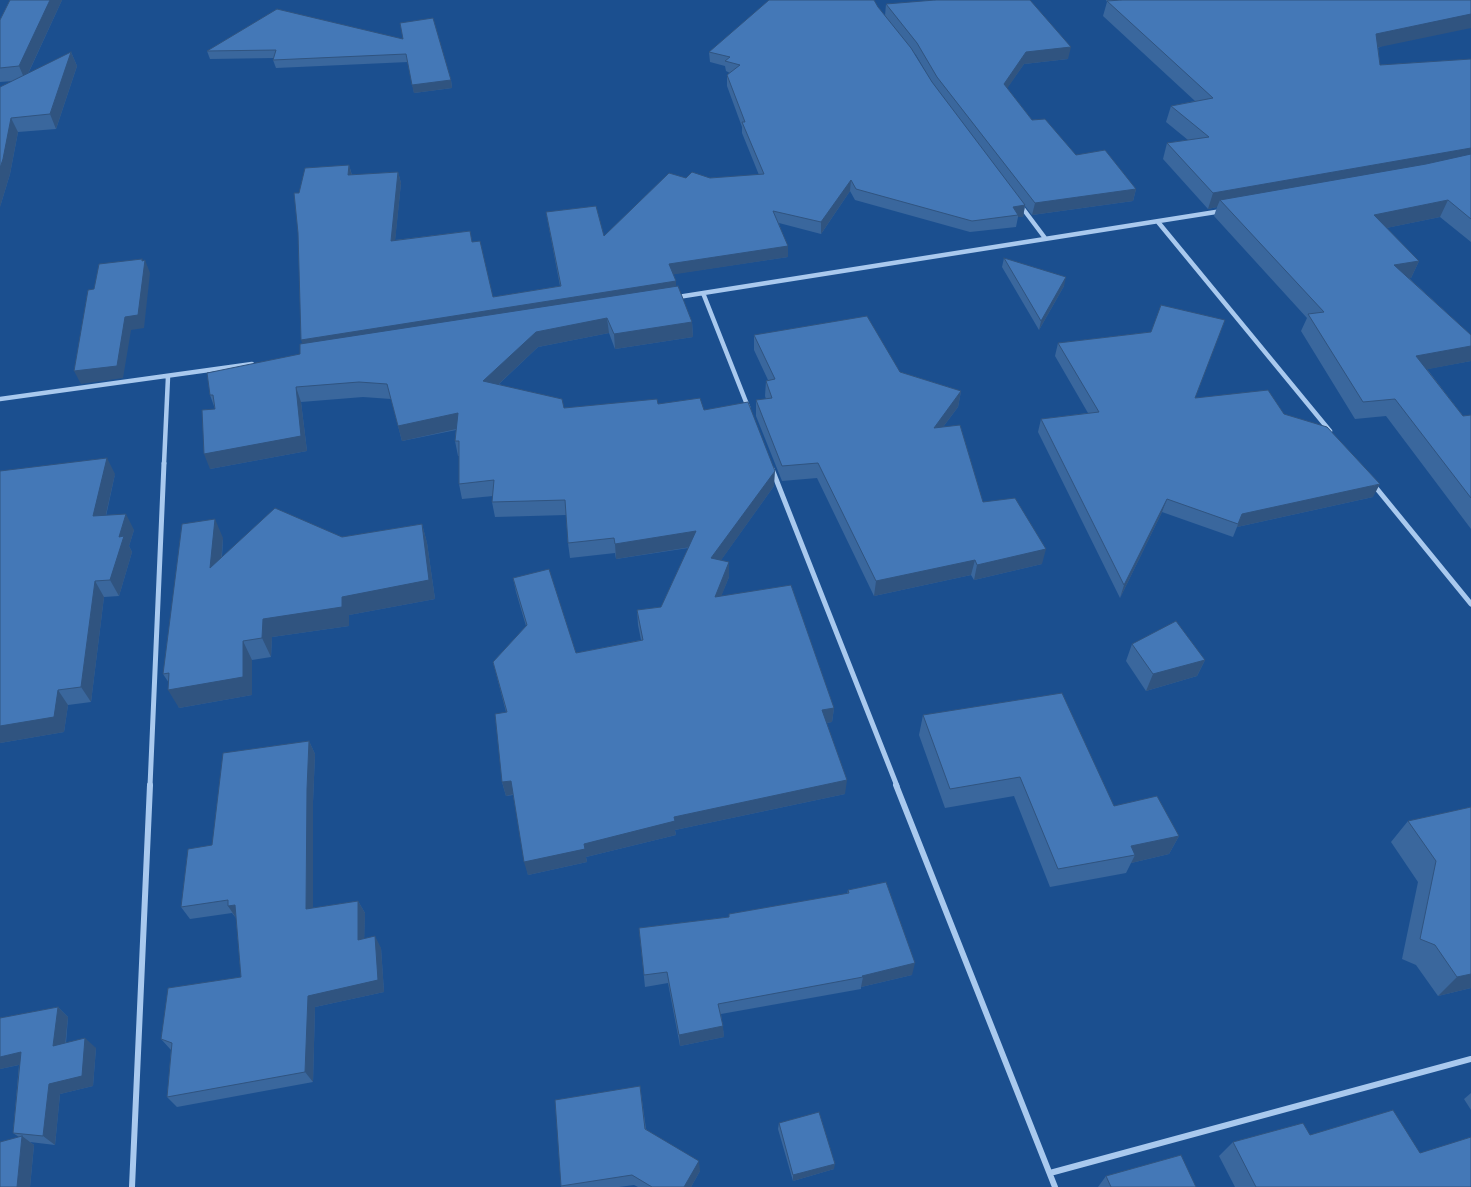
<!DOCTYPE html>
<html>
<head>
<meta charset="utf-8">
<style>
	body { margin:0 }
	canvas { display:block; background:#1b4f8f }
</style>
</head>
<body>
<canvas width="1471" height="1187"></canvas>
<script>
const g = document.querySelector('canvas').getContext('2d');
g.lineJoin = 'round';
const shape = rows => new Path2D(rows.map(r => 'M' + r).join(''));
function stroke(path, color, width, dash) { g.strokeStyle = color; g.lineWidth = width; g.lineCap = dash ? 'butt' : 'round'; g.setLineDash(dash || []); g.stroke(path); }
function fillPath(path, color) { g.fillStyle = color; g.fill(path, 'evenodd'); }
const minorFar3 = shape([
	[1020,204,1022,207]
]);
const minorFar2 = shape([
	[1021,206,1045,238],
	[1158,222,1330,431],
	[703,293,748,407],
	[678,297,1222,211],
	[0,399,252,364],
	[164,464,168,377]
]);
const minorFar1 = shape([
	[772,469,897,786],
	[1373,484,1471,604],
	[150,786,164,463]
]);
const minor = shape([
	[896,785,1055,1187],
	[1050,1173,1471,1059],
	[132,1187,150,785]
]);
const wall = shape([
	[10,0,62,0,28,74,71,52,77,66,56,129,18,132,10,174,0,207,13,81,0,82,0,20],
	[1106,0,1471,0,1378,48,1380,65,1471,59,1471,242,1440,217,1386,228,1419,261,1411,278,1409,278,1471,335,1471,361,1427,369,1463,416,1471,415,1471,529,1386,416,1355,419,1301,331,1307,318,1214,216,1217,207,1208,209,1163,159,1167,143,1188,140,1166,122,1171,106,1195,101,1103,16,1107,2],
	[886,4,1068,59,1024,64,1007,88,1032,120,1076,155,1136,189,1133,201,1032,215,1025,206,1023,217,1018,217,1016,227,970,232,855,200,850,191,821,234,779,223,788,257,673,274,676,281,676,286,692,322,693,337,615,349,609,333,538,347,499,384,564,408,658,404,704,410,774,486,721,560,729,577,721,596,834,708,832,722,826,723,845,794,675,830,676,835,586,857,587,862,528,875,513,795,506,796,502,782,506,712,493,662,526,626,516,592,513,578,576,653,641,640,638,625,637,610,661,607,688,548,616,559,615,553,570,558,568,543,566,515,495,517,492,502,493,496,462,499,459,484,459,456,458,456,455,441,456,430,402,441,391,399,363,397,301,402,307,451,210,469,215,409,210,395,300,354,303,344,299,193,349,165,352,175,398,172,401,183,395,240,470,231,472,242,493,297,560,286,548,223,546,212,604,236,686,178,710,178,759,175,742,133,742,127,727,86,727,75,730,73,726,71,725,66,710,62,709,52,878,7,885,16],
	[913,52,916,55,933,84],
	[403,39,451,80,452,88,414,93,408,62,276,68,273,60,274,58,210,59,207,51],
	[1004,258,1064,286,1039,330,1002,267],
	[1151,332,1196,398,1284,414,1373,497,1237,527,1233,537,1162,512,1120,598,1038,432,1041,419,1088,413,1055,356,1058,343],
	[754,335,900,372,961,391,958,407,943,427,983,502,1042,564,974,580,971,575,874,596,817,478,782,481,756,416,756,400,766,399,765,396,766,381,768,380,754,350],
	[115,474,106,516,134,530,129,546,132,552,119,596,104,597,91,702,68,705,64,732,0,743],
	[422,524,427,543,435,599,349,615,349,626,272,637,271,657,252,660,252,695,179,708,169,683,163,674,223,538,222,557],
	[1132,644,1205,660,1197,676,1146,691,1126,661],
	[923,715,1114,806,1179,836,1169,854,1131,863,1126,873,1050,887,1014,796,945,808,919,735],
	[309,741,315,754,313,802,313,908,358,901,365,913,364,939,381,948,384,992,315,1007,313,1082,177,1107,167,1097,171,1050,161,1039,241,977,236,918,232,913,190,919,181,907,212,845],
	[1471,807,1471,988,1438,996,1416,965,1402,959,1418,882,1391,842,1408,821],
	[848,890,912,975,861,987,861,989,721,1014,724,1037,680,1046,668,983,645,987,639,928,729,917,729,914,847,894],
	[58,1007,68,1017,66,1043,96,1048,93,1086,60,1094,55,1145,30,1142,34,1145,30,1187,0,1187,19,1137,13,1133,19,1065,0,1069,0,1018],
	[640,1086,646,1129,700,1171,691,1187,638,1187,634,1185,619,1187,561,1187,561,1186],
	[1471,1093,1471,1110,1464,1099],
	[779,1123,834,1169,793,1181,778,1129],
	[1310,1135,1420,1153,1471,1187,1235,1187,1219,1156,1233,1142],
	[1106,1176,1196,1187,1098,1187]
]);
const shadedWall = shape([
	[50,0,62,0,25,80,19,66],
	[1471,14,1471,28,1370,49,1376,34],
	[1071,47,1068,59,1024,64,1002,96,1004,84,1026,52],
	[71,52,77,66,56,129,50,114],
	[451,80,452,88,414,93,412,85],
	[11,118,18,132,10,174,0,207,0,168],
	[1471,148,1471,163,1220,200,1217,207,1208,209,1213,193],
	[349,165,352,176,348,175],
	[398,172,401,183,394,252,391,241],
	[851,180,850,191,821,234,821,222],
	[1136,189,1133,201,1032,215,1035,203],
	[1448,200,1440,217,1367,232,1374,215],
	[1025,205,1023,217,1018,217,1018,215,1013,207],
	[788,246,788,257,670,275,669,264],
	[142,259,145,265,145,260,150,273,144,328,131,330,123,378,81,384,74,371,142,261],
	[1419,261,1411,278,1387,281,1394,265],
	[1066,277,1064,286,1039,330,1041,321],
	[676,281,676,293,305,351,301,340],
	[607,318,609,333,538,347,486,396,483,381,536,332],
	[692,322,693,337,615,349,614,334],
	[1471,346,1471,361,1408,373,1416,356],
	[296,387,301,402,307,451,210,469,204,454],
	[961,391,958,407,931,443,934,428],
	[458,413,461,428,402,441,398,426],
	[107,458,115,474,102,532,93,516],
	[775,471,774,486,712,573,711,558],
	[1380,484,1373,497,1237,527,1242,514],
	[1167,499,1162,512,1120,598,1124,585],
	[126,514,134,530,129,546,132,552,119,596,110,580,119,537],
	[215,519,223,538,219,587,210,568],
	[422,524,427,543,435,599,349,615,349,626,272,637,271,657,262,638,263,619,342,597],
	[696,531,697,546,616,559,615,544],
	[1046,549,1042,564,974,580,977,565],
	[975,560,971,575,874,596,876,581],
	[729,562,729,577,715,612,715,597],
	[95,581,104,597,91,702,81,687],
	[243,641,252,660,252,695,179,708,168,690],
	[1205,660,1197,676,1146,691,1153,674],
	[58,690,68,705,64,732,0,743,0,726],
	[834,708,832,722,820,724,822,710],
	[309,741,315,754,313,802,313,921,306,909,307,789],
	[847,780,845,794,675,830,676,835,586,857,587,862,528,875,524,862,674,817],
	[511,781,514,794,506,796,502,782],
	[1179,836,1169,854,1131,863,1135,855,1131,846],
	[358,901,365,913,364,952,358,940],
	[235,905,236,918,228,906],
	[375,936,381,948,384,992,315,1007,313,1082,305,1072,308,996],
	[915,963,912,975,861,987,863,977,862,976],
	[1471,974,1471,988,1438,996,1457,977],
	[58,1007,68,1017,64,1056,53,1046],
	[723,1026,724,1037,680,1046,679,1035],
	[85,1038,96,1048,93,1086,60,1094,55,1145,43,1136,49,1084],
	[21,1052,32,1062,0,1069,0,1057],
	[22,1136,34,1145,30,1187,17,1187],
	[699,1161,700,1171,691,1187,684,1187],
	[835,1164,834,1169,793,1181,793,1175]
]);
const building = shape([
	[10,0,50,0,19,66,0,68,0,20,10,0],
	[769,0,874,0,878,7,911,48,932,82,1025,205,1013,207,1018,215,972,221,856,189,851,180,821,222,773,211,788,246,669,264,676,281,301,340,298,233,294,193,299,193,305,168,349,165,348,175,398,172,391,241,470,231,472,242,480,241,493,297,561,286,546,212,596,206,604,236,669,173,686,178,692,172,710,178,764,174,742,122,745,122,727,75,740,65,725,61,730,57,709,52,769,0],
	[935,0,1030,0,1071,47,1026,52,1004,84,1032,120,1045,119,1076,155,1105,150,1136,189,1035,203,937,77,917,43,886,4,935,0],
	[1121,0,1471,0,1471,14,1376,34,1380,65,1471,59,1471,148,1213,193,1167,143,1209,137,1171,106,1213,98,1107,1,1121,0],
	[277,9,403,39,400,23,433,18,451,80,412,85,406,54,273,60,276,50,207,51,277,9],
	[71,52,50,114,11,118,3,159,0,168,0,87,71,52],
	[1471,154,1471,219,1448,200,1374,215,1419,261,1394,265,1471,335,1471,346,1416,356,1463,416,1471,415,1471,498,1395,399,1363,402,1308,314,1324,312,1220,200,1426,164,1471,154],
	[1004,258,1066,277,1041,321,1004,258],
	[142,259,142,261,145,260,138,315,125,317,117,366,74,371,88,290,94,289,99,264,142,259],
	[678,286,692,322,614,334,607,318,536,332,483,381,562,399,564,408,657,399,658,404,700,398,704,410,748,402,775,471,711,558,729,562,715,597,791,585,834,708,822,710,847,780,674,817,675,821,584,844,585,849,524,862,511,781,502,782,495,714,507,712,493,662,527,625,513,578,549,569,576,653,643,640,637,610,661,607,696,531,615,544,614,538,568,543,565,500,492,502,494,480,459,484,459,441,455,441,458,413,398,426,387,384,359,382,296,387,301,436,204,454,202,410,215,409,213,395,210,395,207,373,300,354,300,344,678,286],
	[1161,305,1225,320,1195,398,1268,390,1284,414,1327,427,1380,484,1242,514,1238,524,1167,499,1124,585,1041,419,1099,412,1058,343,1151,332,1161,305],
	[867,316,900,372,961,391,934,428,960,425,983,502,1015,498,1046,549,977,565,975,560,876,581,818,463,782,466,756,400,772,398,766,381,775,379,754,335,867,316],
	[107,458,93,516,126,514,119,537,124,536,110,580,95,581,81,687,58,690,54,717,0,726,0,471,107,458],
	[275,508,342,537,422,524,429,580,342,597,342,607,263,619,262,638,243,641,243,677,168,690,169,673,163,674,182,524,215,519,210,568,275,508],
	[1176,621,1205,660,1153,674,1132,644,1176,621],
	[1062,693,1114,806,1157,796,1179,836,1131,846,1135,855,1058,869,1020,777,950,789,923,715,1062,693],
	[309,741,307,789,306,909,358,901,358,940,375,936,378,980,308,996,305,1072,167,1097,172,1043,161,1039,168,988,241,977,235,905,228,906,228,900,181,907,188,849,212,845,223,753,309,741],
	[1471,807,1471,974,1457,977,1435,945,1420,939,1436,861,1408,821,1471,807],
	[886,882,915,963,862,976,863,977,718,1004,723,1026,679,1035,667,972,644,975,639,928,729,917,729,914,849,893,848,890,886,882],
	[58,1007,53,1046,85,1038,82,1076,49,1084,43,1136,13,1133,21,1052,0,1057,0,1018,58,1007],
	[640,1086,645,1129,699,1161,684,1187,652,1187,632,1175,561,1186,555,1100,640,1086],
	[1393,1110,1420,1153,1471,1137,1471,1187,1256,1187,1233,1142,1303,1123,1310,1135,1393,1110],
	[819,1112,835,1164,793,1175,779,1123,819,1112],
	[22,1136,17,1187,0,1187,0,1142,22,1136],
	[1181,1155,1196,1187,1111,1187,1106,1176,1181,1155]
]);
stroke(minorFar3, '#a9c9ee', 3);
stroke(minorFar2, '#a9c9ee', 4.5);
stroke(minorFar1, '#a9c9ee', 5);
stroke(minor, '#a9c9ee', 6);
fillPath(wall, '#3a679d');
fillPath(shadedWall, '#305480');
fillPath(building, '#4478b7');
stroke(building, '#305480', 1);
</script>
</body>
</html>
